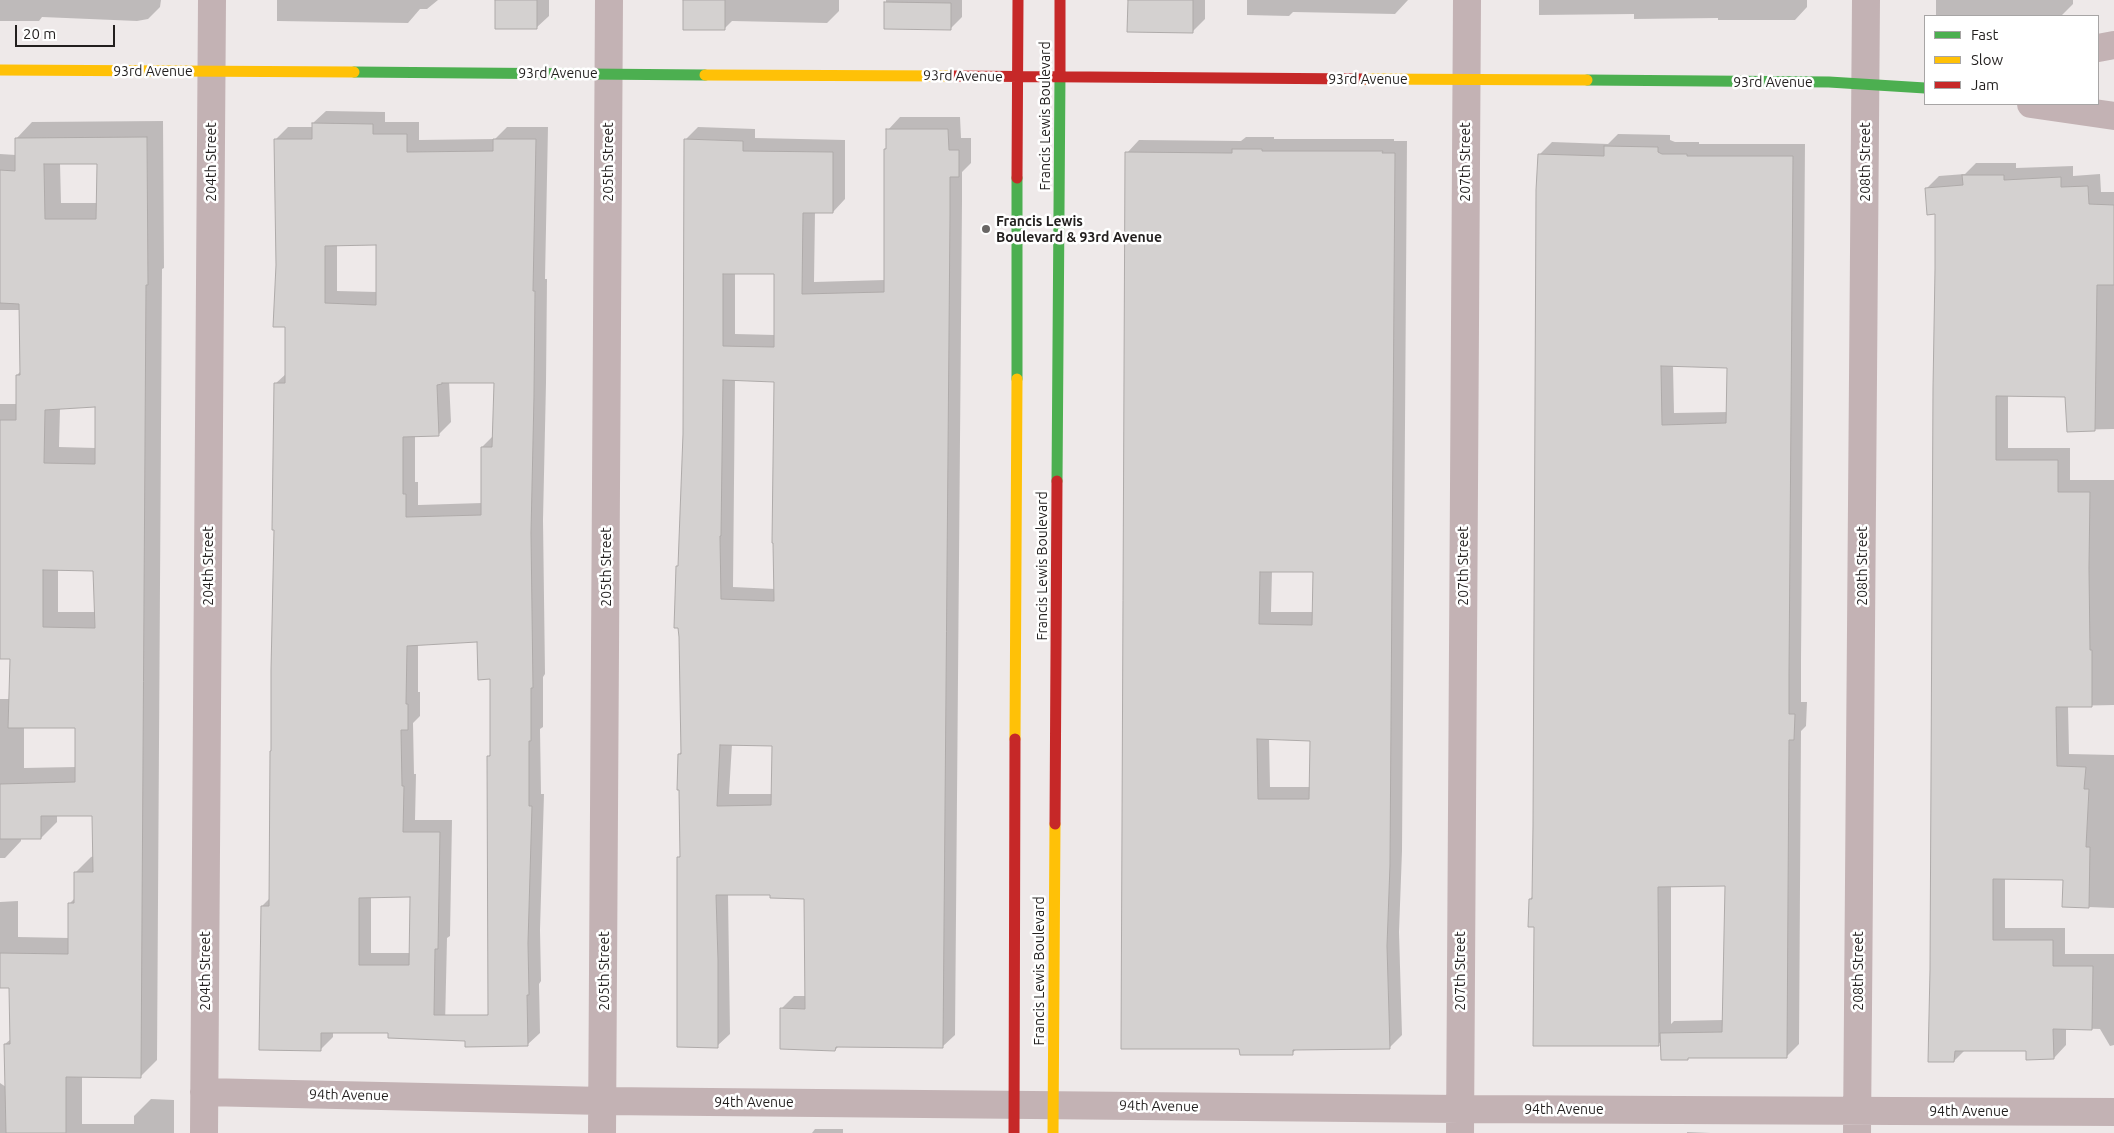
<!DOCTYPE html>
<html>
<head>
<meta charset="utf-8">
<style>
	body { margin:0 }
	#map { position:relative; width:2114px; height:1133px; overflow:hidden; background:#eee9e9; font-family:Ubuntu,sans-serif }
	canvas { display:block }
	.legend { position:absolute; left:1924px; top:15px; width:175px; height:90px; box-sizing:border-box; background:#fff; border:1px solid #a7a5a5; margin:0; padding:6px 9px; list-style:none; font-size:15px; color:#221f1e }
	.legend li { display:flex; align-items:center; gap:10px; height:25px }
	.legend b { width:25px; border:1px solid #a7a5a5 }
	.scale { position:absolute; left:15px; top:25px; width:100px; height:22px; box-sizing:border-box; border:2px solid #221f1e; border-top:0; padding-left:6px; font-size:15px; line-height:18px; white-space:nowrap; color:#221f1e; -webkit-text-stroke:4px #fff; paint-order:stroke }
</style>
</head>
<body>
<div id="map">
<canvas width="2114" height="1133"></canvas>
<ul class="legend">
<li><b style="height:6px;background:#4caf50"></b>Fast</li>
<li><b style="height:6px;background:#ffc107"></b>Slow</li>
<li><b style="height:6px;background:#c62828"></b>Jam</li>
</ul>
<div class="scale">20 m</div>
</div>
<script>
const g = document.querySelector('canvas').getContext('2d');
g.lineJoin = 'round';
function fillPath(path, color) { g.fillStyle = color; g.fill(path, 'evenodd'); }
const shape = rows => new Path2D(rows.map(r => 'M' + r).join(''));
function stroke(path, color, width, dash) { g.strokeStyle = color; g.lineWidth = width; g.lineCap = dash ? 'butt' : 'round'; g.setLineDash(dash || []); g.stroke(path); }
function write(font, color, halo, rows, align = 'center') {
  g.font = font + ' Ubuntu,sans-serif'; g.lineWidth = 5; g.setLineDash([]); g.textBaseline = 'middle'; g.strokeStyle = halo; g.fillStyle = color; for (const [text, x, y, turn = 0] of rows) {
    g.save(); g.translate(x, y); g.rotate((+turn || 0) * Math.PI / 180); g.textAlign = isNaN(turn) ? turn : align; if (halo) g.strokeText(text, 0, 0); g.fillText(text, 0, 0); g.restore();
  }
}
const shadow = shape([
	[0,0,161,0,160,7,148,19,137,21,42,17,39,21,0,21],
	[277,0,438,0,427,9,420,9,408,23,277,21],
	[497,0,549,0,549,16,536,28],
	[685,0,839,0,839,11,827,23,732,21,724,29],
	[886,0,962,0,962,17,950,29,885,28],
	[1127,0,1205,0,1205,19,1192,32],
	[1247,0,1408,0,1395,14,1293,12,1289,16,1247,15],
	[1539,0,1807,0,1807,7,1795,20,1718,20,1718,18,1634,19,1634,14,1539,15],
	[1936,0,2073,0,2073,4,2061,16,1936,16],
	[326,111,385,112,385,122,419,122,419,140,495,139,507,127,548,127,545,279,547,279,546,383,543,520,545,674,543,677,543,727,540,729,541,794,544,794,540,930,541,981,539,984,540,1033,527,1045,487,1015,489,1014,489,756,491,754,491,678,478,641,418,644,418,692,420,692,420,716,413,723,414,774,416,774,415,820,452,820,450,936,447,938,445,1026,408,1031,333,1031,333,1037,320,1050,262,906,271,897,276,529,275,384,287,373,286,326,277,265,276,139,288,127,313,127,313,123],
	[378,244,377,292,337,291,337,245],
	[449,381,496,382,494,435,482,447,482,503,418,505,418,482,415,482,415,435,438,435,451,422],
	[411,895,410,953,371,953,371,896],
	[900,117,960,117,961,138,971,138,971,163,962,172,962,202,955,1035,942,1047,839,1046,835,1050,781,1009,794,996,806,996,806,897,771,893,728,894,730,1034,717,1046,678,858,681,855,679,754,682,751,680,637,677,567,680,564,684,434,685,140,698,127,755,129,755,138,845,140,845,199,833,212,815,212,814,282,885,280,885,149,888,147,888,130],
	[735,273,775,273,775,335,735,334],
	[735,379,775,381,775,589,733,587],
	[732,744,773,745,772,794,729,794],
	[163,121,164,268,162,269,157,1060,141,1076,82,1076,82,1124,134,1124,134,1116,151,1099,174,1100,174,1133,0,1133,0,1083,6,1087,5,1044,11,1039,65,1013,0,978,0,902,18,901,18,937,70,938,69,904,75,898,75,873,91,857,94,856,94,815,57,815,57,822,41,838,21,838,21,841,5,858,0,858,0,699,10,699,12,658,0,658,0,404,17,404,17,375,21,371,20,310,0,310,0,154,16,155,16,139,32,122],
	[60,163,98,163,97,203,61,203],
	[96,406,96,448,59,447,60,408],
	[58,569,95,569,96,612,58,612],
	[24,726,76,726,76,767,24,768],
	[1618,134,1670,135,1670,140,1675,142,1699,142,1699,144,1805,144,1801,661,1801,702,1807,702,1806,726,1801,731,1799,1044,1786,1057,1689,1057,1688,1058,1662,1041,1658,1044,1535,926,1530,899,1533,896,1539,155,1552,142,1608,144],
	[1673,365,1728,366,1728,412,1674,413],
	[1671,885,1726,885,1723,1020,1674,1021,1671,1024],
	[1246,137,1274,137,1274,139,1394,139,1394,141,1407,141,1402,851,1399,932,1402,1035,1389,1048,1298,1048,1292,1053,1127,153,1139,140,1241,141],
	[1272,571,1314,571,1314,612,1271,612],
	[1269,738,1311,740,1310,787,1270,787],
	[1976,163,2016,163,2016,168,2073,166,2073,176,2100,174,2101,192,2114,192,2114,429,2068,430,2066,396,2008,395,2008,448,2070,448,2070,480,2114,480,2114,705,2068,706,2069,754,2114,755,2114,908,2064,906,2064,879,2005,878,2005,928,2065,928,2065,954,2114,954,2114,1045,2110,1046,2100,1029,2066,1028,2066,1045,2054,1058,2027,1050,1965,1050,1954,1061,1936,213,1927,188,1939,176,1965,174],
	[815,1129,843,1129,843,1133,812,1133],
	[1687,1132,1711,1132,1687,1133]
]);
const building = shape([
	[495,0,537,0,537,29,495,29,495,0],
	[683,0,725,0,725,30,683,30,683,0],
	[1128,0,1193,0,1193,33,1127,32,1128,0],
	[884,2,951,3,951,30,884,29,884,2],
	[312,123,373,124,373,134,407,134,407,152,493,151,493,139,536,139,533,291,535,291,534,396,531,533,533,688,531,688,531,741,529,741,529,806,532,806,528,943,529,995,527,995,528,1046,465,1047,465,1041,388,1038,388,1033,321,1033,321,1051,259,1050,261,906,269,906,270,751,271,751,271,670,274,530,272,530,274,383,285,383,285,327,273,327,276,265,274,139,312,139,312,123],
	[376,245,376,305,325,303,325,246,376,245],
	[442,383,494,383,492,447,481,447,481,515,406,517,406,494,403,494,403,437,439,436,437,385,442,384,442,383],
	[477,642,478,680,490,679,490,756,487,756,488,1015,434,1015,435,949,438,949,440,832,403,832,404,786,402,786,401,730,408,730,408,704,406,704,407,646,477,642],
	[410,897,409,965,359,965,359,898,410,897],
	[886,129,948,129,949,150,959,150,959,177,950,177,950,215,943,1048,836,1047,835,1051,780,1049,780,1008,805,1009,804,899,770,898,770,895,716,895,718,960,718,1048,677,1047,677,857,680,857,679,790,677,790,678,754,681,754,679,637,678,628,674,628,676,566,678,566,683,434,684,139,743,141,743,151,833,152,833,213,803,213,802,294,884,292,884,149,886,149,886,129],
	[723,274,774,274,774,347,723,346,723,274],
	[723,380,774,382,772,543,773,543,774,601,721,599,720,536,721,536,723,380],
	[720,745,772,746,771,805,717,806,720,745],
	[147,137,148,285,146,285,141,1078,66,1077,66,1133,6,1133,4,1044,10,1044,9,988,0,988,0,953,68,954,68,903,74,903,74,872,93,872,92,816,41,816,41,839,0,839,0,784,75,782,75,728,8,728,10,659,0,659,0,420,16,420,16,375,20,375,19,304,0,303,0,170,15,171,15,138,147,137],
	[44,164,97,164,96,219,45,219,44,164],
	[95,407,95,464,44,463,45,410,95,407],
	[43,570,93,571,95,628,43,627,43,570],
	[1604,146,1658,147,1658,152,1662,154,1687,154,1687,156,1793,156,1789,675,1789,714,1795,714,1794,740,1789,740,1787,1058,1688,1058,1688,1060,1661,1060,1660,1033,1722,1032,1725,886,1658,887,1659,1046,1533,1046,1534,927,1528,927,1529,899,1532,899,1533,826,1536,190,1538,154,1604,156,1604,146],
	[1661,366,1727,368,1726,423,1662,425,1661,366],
	[1232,149,1262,149,1262,151,1383,151,1382,153,1395,153,1390,865,1387,946,1390,1049,1293,1050,1293,1055,1240,1055,1239,1049,1121,1049,1125,152,1232,153,1232,149],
	[1260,572,1313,572,1312,625,1259,624,1260,572],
	[1257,739,1310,741,1309,799,1258,799,1257,739],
	[1962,175,2004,175,2004,180,2061,177,2061,187,2088,186,2089,204,2114,205,2114,285,2097,285,2095,431,2067,432,2065,397,1996,396,1996,460,2058,460,2058,492,2090,492,2089,568,2090,650,2092,650,2092,707,2056,707,2057,766,2086,767,2084,789,2089,789,2086,847,2090,847,2089,908,2062,907,2063,880,1993,879,1993,940,2053,940,2053,966,2093,966,2092,1030,2053,1029,2054,1059,2026,1060,2026,1051,1955,1051,1954,1062,1928,1062,1930,970,1933,388,1935,269,1935,214,1927,215,1925,188,1963,185,1962,175]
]);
const street = shape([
	[2098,48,2114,45],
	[2031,104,2114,116],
	[204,1092,603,1101,1460,1109,2114,1112],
	[204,1133,212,0],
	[602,1133,609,0],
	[1460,1133,1467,0],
	[1857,1133,1866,0]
]);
const fast = shape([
	[354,72,705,75],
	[1587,80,1829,82,1925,88],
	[1017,379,1017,178],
	[1057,481,1060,73]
]);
const slow = shape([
	[0,70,354,72],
	[705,75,951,76],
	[1365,79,1587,80],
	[1015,739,1017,379],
	[1053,1133,1055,824]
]);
const jam = shape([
	[1060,73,1060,0],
	[951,76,1365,79],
	[1017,178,1018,0],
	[1055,824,1057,481],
	[1014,1133,1015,739]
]);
const markers = [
	[986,229,5,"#696665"]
];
const streetNames = [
	["93rd Avenue",153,71],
	["93rd Avenue",558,73],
	["93rd Avenue",963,76,1],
	["93rd Avenue",1368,79],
	["93rd Avenue",1773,82],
	["Francis Lewis Boulevard",1045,116,-90],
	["204th Street",211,162,-90],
	["205th Street",608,162,-90],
	["207th Street",1465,162,-90],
	["208th Street",1865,162,-90],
	["204th Street",208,566,-90],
	["Francis Lewis Boulevard",1042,566,-90],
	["207th Street",1463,566,-90],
	["208th Street",1862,566,-90],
	["205th Street",606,567,-90],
	["204th Street",205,971,-90],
	["205th Street",604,971,-90],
	["Francis Lewis Boulevard",1039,971,-90],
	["207th Street",1460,971,-90],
	["208th Street",1858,971,-90],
	["94th Avenue",349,1095,1],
	["94th Avenue",754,1102],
	["94th Avenue",1159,1106,1],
	["94th Avenue",1564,1109],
	["94th Avenue",1969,1111]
];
const poiNames = [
	["Francis Lewis",996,221],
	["Boulevard & 93rd Avenue",996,237]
];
fillPath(shadow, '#0003');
fillPath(building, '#d4d1d0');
stroke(building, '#aeaaa9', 1);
stroke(street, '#c3b2b4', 28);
stroke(fast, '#4caf50', 11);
stroke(slow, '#ffc107', 11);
stroke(jam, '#c62828', 11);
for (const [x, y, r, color] of markers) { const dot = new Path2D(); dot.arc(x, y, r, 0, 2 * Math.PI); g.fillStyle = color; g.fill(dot); stroke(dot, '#fff', 2); }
write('14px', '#221f1e', '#fff', streetNames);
write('bold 14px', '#221f1e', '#fff', poiNames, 'left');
</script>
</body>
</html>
